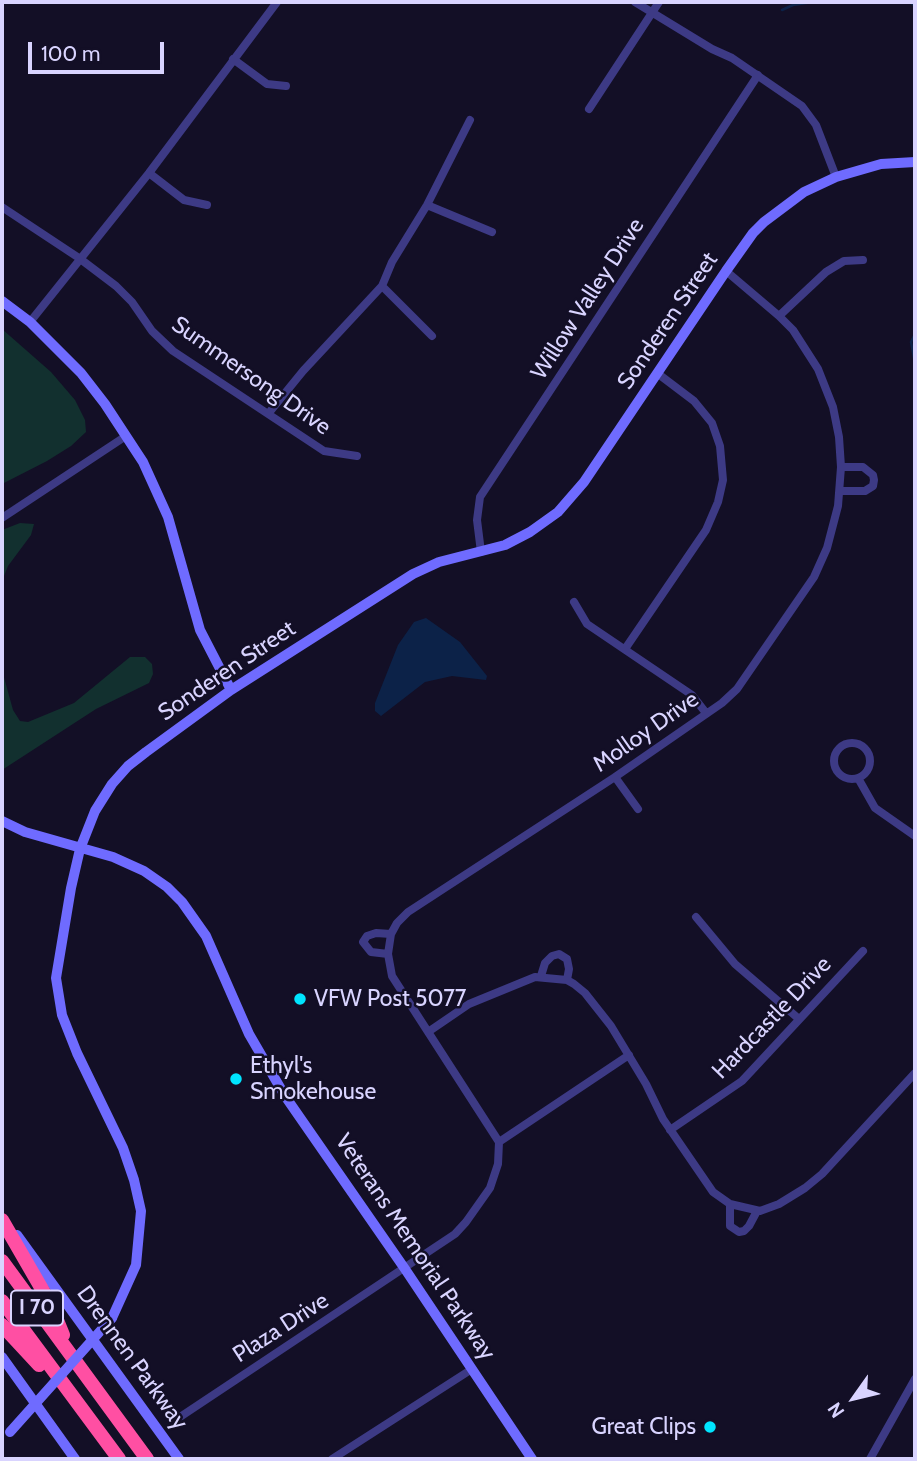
<!DOCTYPE html>
<html>
<head>
<meta charset="utf-8">
<style>
	body { margin:0 }
	#map { position:relative; width:917px; height:1461px; overflow:hidden; background:#130f26; font-family:Cabin,sans-serif }
	canvas { display:block }
	.frame { position:absolute; inset:0; border:4px solid #d9d4ff; pointer-events:none }
	.north { position:absolute; left:819px; top:1363px; width:70px; height:70px; -webkit-text-stroke:5px #130f26; paint-order:stroke; rotate:236deg; font-size:19px; font-weight:700; line-height:28px; text-align:center; color:#d9d4ff }
	.north::after { content:''; display:block; margin:auto; width:24px; height:32px; background:#d9d4ff; clip-path:polygon(50% 0,100% 100%,50% 72%,0 100%) }
	.scale { position:absolute; left:28px; top:42px; width:136px; height:32px; box-sizing:border-box; border:4px solid #d9d4ff; border-top:0; padding-left:9px; font-size:21px; line-height:24px; white-space:nowrap; color:#d9d4ff; -webkit-text-stroke:5px #130f26; paint-order:stroke }
</style>
</head>
<body>
<div id="map">
<canvas width="917" height="1461"></canvas>
<div class="frame"></div>
<div class="north">N</div>
<div class="scale">100 m</div>
</div>
<script>
const g = document.querySelector('canvas').getContext('2d');
g.lineJoin = 'round';
function fillPath(path, color) { g.fillStyle = color; g.fill(path, 'evenodd'); }
const shape = rows => new Path2D(rows.map(r => 'M' + r).join(''));
function stroke(path, color, width, dash) { g.strokeStyle = color; g.lineWidth = width; g.lineCap = dash ? 'butt' : 'round'; g.setLineDash(dash || []); g.stroke(path); }
function write(font, color, halo, rows, align = 'center') {
  g.font = font + ' Cabin,sans-serif'; g.lineWidth = 5; g.setLineDash([]); g.textBaseline = 'middle'; g.strokeStyle = halo; g.fillStyle = color; for (const [text, x, y, turn = 0] of rows) {
    g.save(); g.translate(x, y); g.rotate((+turn || 0) * Math.PI / 180); g.textAlign = isNaN(turn) ? turn : align; if (halo) g.strokeText(text, 0, 0); g.fillText(text, 0, 0); g.restore();
  }
}
const green = shape([
	[2,329,51,372,75,400,85,420,86,432,71,446,47,461,2,484],
	[20,523,34,524,31,535,8,566,2,581,2,530],
	[130,657,145,657,152,664,153,674,149,683,96,709,2,770,2,670,13,710,20,721,28,722,74,703]
]);
const water = shape([
	[426,618,460,642,487,676,486,680,452,676,425,682,381,716,375,711,375,703,398,645,414,622]
]);
const stream = shape([
	[910,2,915,6],
	[782,10,793,5,813,2],
	[915,334,911,342,915,363]
]);
const street = shape([
	[635,2,712,49,732,58,802,106,816,125,836,177],
	[233,59,267,84,286,86],
	[589,109,659,2],
	[149,173,184,200,207,205],
	[427,205,492,232],
	[2,207,79,258,116,286,132,302,152,331,173,351,324,451,357,456],
	[382,286,432,336],
	[779,316,826,272,844,261,863,260],
	[30,322,149,173,277,2],
	[268,414,303,371,382,286,392,262,427,205,470,120],
	[840,491,865,491,873,486,874,480,873,475,863,467,841,467],
	[2,518,126,436],
	[481,552,477,520,480,497,758,75],
	[574,602,587,624,692,695,706,713],
	[625,649,706,530,718,502,723,480,720,446,712,423,694,401,657,373],
	'834 761a18 18 0 1 1 36 0a18 18 0 1 1-36 0Z',
	[615,777,638,809],
	[858,778,875,808,915,836],
	[696,917,735,964,799,1019],
	[388,954,371,952,363,942,367,936,376,933,391,934],
	[541,976,545,963,552,956,559,954,567,959,569,969,567,980],
	[428,1032,469,1004,535,977,567,980,574,984,585,993,611,1026,646,1084,663,1119,713,1192,730,1204,760,1211,779,1204,805,1188,822,1174,915,1073],
	[670,1130,742,1081,863,951],
	[499,1142,629,1055],
	[730,1204,730,1226,739,1232,744,1231,749,1226,757,1211],
	[177,1419,455,1234,466,1222,490,1188,498,1164,499,1142,392,976,388,954,391,934,397,923,408,912,615,777,722,703,737,689,814,577,827,548,838,506,841,467,839,437,833,407,818,369,793,330,779,316,726,271],
	[332,1459,472,1369],
	[870,1459,915,1379]
]);
const secondary = shape([
	[2,301,30,322,81,373,105,404,143,462,168,517,200,630,231,690],
	[2,821,25,832,113,857,144,871,167,887,182,902,206,936,249,1034,285,1096,405,1269,532,1459],
	[17,1235,179,1459],
	[112,1318,136,1265,141,1211,134,1180,123,1148,77,1053,62,1015,56,978,71,888,80,849,95,811,112,784,128,766,146,752,231,690,413,574,439,562,505,545,530,532,558,512,584,482,726,271,753,233,764,222,804,192,836,177,881,164,915,162],
	[2,1357,75,1459]
]);
const highway = shape([
	[2,1220,50,1303,63,1335],
	[2,1261,147,1459],
	[2,1301,119,1459],
	[2,1325,39,1365]
]);
const secondaryBridge = shape([
	[10,1432,112,1318]
]);
const markers = [
	[300,999,7,"#00e5ff"],
	[236,1079,7,"#00e5ff"],
	[710,1427,7,"#00e5ff"]
];
const shields = [
	[37,1308,52]
];
const shieldNames = [
	["I 70",37,1308]
];
const streetNames = [
	["Willow Valley Drive",588,299,-57],
	["Sonderen Street",668,321,-56],
	["Summersong Drive",251,376,35],
	["Sonderen Street",227,671,-34],
	["Molloy Drive",646,732,-35],
	["Hardcastle Drive",772,1018,-46],
	["Veterans Memorial Parkway",415,1247,56],
	["Plaza Drive",281,1328,-33],
	["Drennen Parkway",132,1358,54]
];
const poiNames = [
	["VFW Post 5077",314,999],
	["Ethyl's",250,1066],
	["Smokehouse",250,1092],
	["Great Clips",696,1427,"right"]
];
fillPath(green, '#12302f');
fillPath(water, '#0c2248');
stroke(stream, '#0c2248', 2.5);
stroke(street, '#3d3a85', 8);
stroke(secondary, '#6f6bff', 10);
stroke(highway, '#ff4fa3', 14);
stroke(secondaryBridge, '#6f6bff', 10);
for (const [x, y, r, color] of markers) { const dot = new Path2D(); dot.arc(x, y, r, 0, 2 * Math.PI); g.fillStyle = color; g.fill(dot); stroke(dot, '#130f26', 2.5); }
for (const [x, y, w] of shields) { const box = new Path2D(); box.roundRect(x - w / 2, y - 17.5, w, 35, 5); g.fillStyle = '#130f26'; g.fill(box); stroke(box, '#d9d4ff', 2); }
write('bold 21px', '#d9d4ff', null, shieldNames);
write('23px', '#d9d4ff', '#130f26', streetNames);
write('23px', '#d9d4ff', '#130f26', poiNames, 'left');
</script>
</body>
</html>
